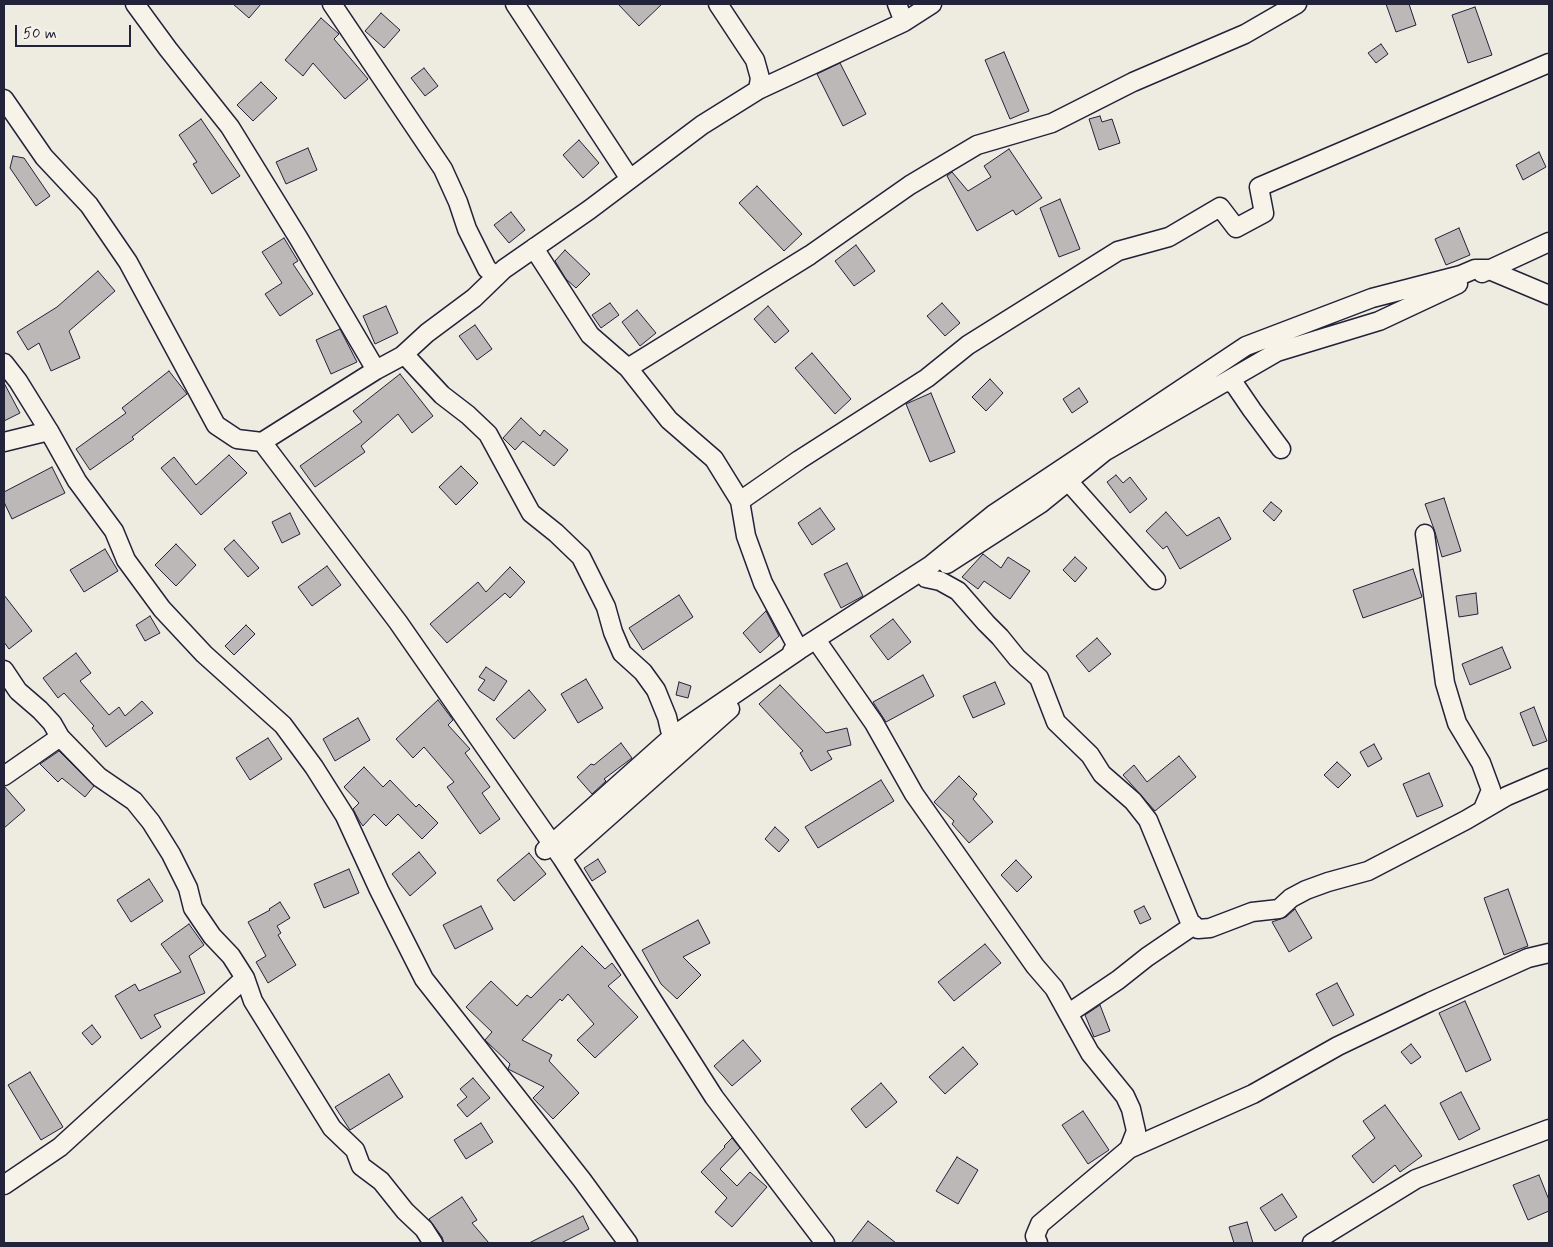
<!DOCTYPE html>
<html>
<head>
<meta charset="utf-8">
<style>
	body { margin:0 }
	#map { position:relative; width:1553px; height:1247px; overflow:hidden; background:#eeebe1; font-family:Mynerve,sans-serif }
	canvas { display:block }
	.frame { position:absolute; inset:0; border:5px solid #22223b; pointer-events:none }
	.scale { position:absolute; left:15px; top:25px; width:116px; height:22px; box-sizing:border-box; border:2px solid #22223b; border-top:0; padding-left:6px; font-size:15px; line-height:18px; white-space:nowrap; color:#22223b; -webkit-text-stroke:4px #f7f3e8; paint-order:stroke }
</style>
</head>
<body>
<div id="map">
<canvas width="1553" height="1247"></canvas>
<div class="frame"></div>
<div class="scale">50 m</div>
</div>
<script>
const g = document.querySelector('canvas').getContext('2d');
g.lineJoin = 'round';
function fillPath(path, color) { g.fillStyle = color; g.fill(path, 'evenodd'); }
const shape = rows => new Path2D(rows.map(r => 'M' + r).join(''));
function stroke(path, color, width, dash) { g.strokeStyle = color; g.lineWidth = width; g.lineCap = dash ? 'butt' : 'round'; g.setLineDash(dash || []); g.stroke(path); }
const building = shape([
	[233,4,261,4,249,18,233,4],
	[618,4,662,4,639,26,618,4],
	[1386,4,1409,4,1416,25,1396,32,1386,4],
	[1475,7,1492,55,1468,63,1452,15,1475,7],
	[381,13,400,30,384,48,365,31,381,13],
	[321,18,339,34,334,39,368,79,345,99,313,63,303,76,285,60,321,18],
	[1381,44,1388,54,1376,63,1368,53,1381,44],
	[1004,52,1029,111,1010,119,985,60,1004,52],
	[840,63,866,114,843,126,817,74,840,63],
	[424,68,438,86,425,96,411,78,424,68],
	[261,82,277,98,253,121,237,105,261,82],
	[1100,116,1102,122,1112,119,1120,143,1099,150,1089,119,1100,116],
	[201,119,240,176,212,194,193,164,197,162,179,135,201,119],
	[579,140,599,163,583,178,563,155,579,140],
	[308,148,317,170,286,184,276,162,308,148],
	[1009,149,1042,198,1016,215,1013,210,977,231,947,176,952,172,968,191,991,177,984,166,1009,149],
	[1539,152,1546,167,1523,180,1516,165,1539,152],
	[13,156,24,158,50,196,36,206,10,168,13,156],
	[757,186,802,234,784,251,739,203,757,186],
	[1060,199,1080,249,1059,257,1040,208,1060,199],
	[511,212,525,230,509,243,494,225,511,212],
	[1459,228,1470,255,1446,265,1435,239,1459,228],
	[284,238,298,261,293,264,313,294,280,316,265,294,282,283,262,252,284,238],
	[856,245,875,271,854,286,835,261,856,245],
	[565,250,590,274,576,288,566,279,555,261,565,250],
	[98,271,115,291,69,331,80,358,51,371,39,343,28,350,17,332,57,307,98,271],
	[610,303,619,315,601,328,592,315,610,303],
	[942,303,960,323,945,336,927,316,942,303],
	[386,306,398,333,375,344,363,316,386,306],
	[768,306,789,331,775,343,754,319,768,306],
	[637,310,656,333,640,346,622,322,637,310],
	[475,325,492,349,477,360,459,336,475,325],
	[340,329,357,362,331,374,316,340,340,329],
	[812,353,851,399,835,414,795,368,812,353],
	[169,371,187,394,132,437,134,439,90,470,76,449,126,413,122,408,169,371],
	[400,374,433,416,412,433,398,414,361,446,365,452,315,487,300,466,362,422,353,411,400,374],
	[990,379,1003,393,986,411,972,397,990,379],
	[4,383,20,413,4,421,4,383],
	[1079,388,1088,402,1072,413,1063,399,1079,388],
	[931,393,955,452,930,462,906,404,931,393],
	[521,418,540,436,544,430,568,450,554,466,523,441,515,450,503,438,521,418],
	[229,455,247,473,201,515,161,468,174,457,196,485,229,455],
	[461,466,478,483,456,505,439,487,461,466],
	[52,467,65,493,12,519,4,502,4,492,52,467],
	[1116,475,1123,483,1130,477,1147,499,1130,513,1107,482,1116,475],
	[1444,498,1461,551,1442,557,1435,532,1425,504,1444,498],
	[1271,502,1282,511,1274,521,1263,511,1271,502],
	[820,508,835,529,812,545,798,523,820,508],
	[1166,512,1187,536,1219,517,1231,539,1180,569,1167,546,1163,549,1146,531,1166,512],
	[290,513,300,534,282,543,272,522,290,513],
	[234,540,259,568,248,577,224,549,234,540],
	[176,544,196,565,176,586,155,565,176,544],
	[105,549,118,571,84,592,70,570,105,549],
	[983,554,1001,568,1008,557,1030,571,1010,599,984,581,978,589,962,577,983,554],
	[1075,557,1087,568,1075,582,1063,570,1075,557],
	[847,563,863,596,841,608,824,574,847,563],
	[327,566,341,585,312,606,298,587,327,566],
	[510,567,525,582,510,598,505,593,447,643,430,624,478,582,486,592,510,567],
	[1413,569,1422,597,1363,618,1353,590,1413,569],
	[1476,593,1478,614,1459,617,1456,596,1476,593],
	[4,595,32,631,9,649,4,642,4,595],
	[679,595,693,617,643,650,629,628,679,595],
	[766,611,779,636,760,653,743,633,766,611],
	[150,616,160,633,145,641,136,625,150,616],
	[893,619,911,642,888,660,870,636,893,619],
	[246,625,255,634,234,655,225,646,246,625],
	[1097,638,1111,654,1089,672,1076,656,1097,638],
	[1502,647,1511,668,1470,685,1462,664,1502,647],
	[76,653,91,673,80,681,109,715,119,707,125,716,142,701,153,713,106,747,92,728,94,726,64,693,58,698,43,678,76,653],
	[486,667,507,681,494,701,478,690,485,680,479,677,486,667],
	[923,675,934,696,886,722,873,702,923,675],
	[586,679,603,708,578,723,561,694,586,679],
	[679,682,691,686,688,698,676,695,679,682],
	[995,682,1005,704,973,718,963,696,995,682],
	[780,685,826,733,847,728,851,745,827,751,832,759,811,771,800,753,803,751,759,704,780,685],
	[529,690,546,710,514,739,496,719,529,690],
	[438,700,453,720,448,725,470,749,465,753,490,787,482,793,500,819,480,834,447,787,454,782,424,747,413,758,396,739,438,700],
	[1534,707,1547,741,1533,746,1520,713,1534,707],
	[358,718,370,740,335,761,323,739,358,718],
	[268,738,282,759,250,780,236,758,268,738],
	[621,743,632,758,604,779,606,781,592,794,577,777,591,764,594,765,600,760,621,743],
	[1374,744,1382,759,1368,767,1360,752,1374,744],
	[59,751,94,786,85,797,62,778,58,782,40,764,59,751],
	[1179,756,1196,777,1155,811,1123,775,1134,765,1147,782,1179,756],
	[1337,762,1351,775,1338,788,1324,775,1337,762],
	[364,767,383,787,390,780,416,807,419,804,438,823,422,839,398,814,386,826,374,814,363,826,360,822,353,809,359,803,344,787,364,767],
	[1429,773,1443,806,1417,817,1403,784,1429,773],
	[959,776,977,794,973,799,993,822,969,843,952,824,954,821,934,802,959,776],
	[881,780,894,801,818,848,805,827,881,780],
	[4,786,25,810,4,828,4,786],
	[775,827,789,840,779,852,765,839,775,827],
	[419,852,436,873,410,896,392,874,419,852],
	[529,853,546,874,514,901,497,880,529,853],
	[598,859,606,872,592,881,584,868,598,859],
	[1016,860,1032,877,1017,892,1001,875,1016,860],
	[349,869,359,893,324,908,314,884,349,869],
	[149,879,163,901,131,922,117,900,149,879],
	[1508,889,1528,946,1504,955,1484,898,1508,889],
	[280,902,290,918,277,926,281,933,278,935,296,965,268,983,256,962,266,956,248,922,270,910,269,909,280,902],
	[481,906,493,929,455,949,443,925,481,906],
	[1144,906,1151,919,1140,924,1134,911,1144,906],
	[1295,909,1312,938,1289,952,1272,922,1286,917,1295,909],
	[698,920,710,943,683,957,701,975,677,999,661,984,642,950,698,920],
	[189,924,204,945,189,956,205,993,154,1015,161,1027,141,1039,115,996,135,984,139,991,181,972,161,944,189,924],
	[985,944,1001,963,954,1001,938,982,985,944],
	[582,946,605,969,612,963,621,975,608,986,638,1017,595,1058,577,1040,594,1024,568,994,562,1001,560,999,522,1040,552,1055,549,1061,579,1093,553,1119,533,1098,544,1087,508,1069,510,1064,485,1040,492,1032,466,1007,491,981,517,1006,527,995,531,998,582,946],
	[1337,983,1354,1015,1333,1026,1316,994,1337,983],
	[1465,1001,1491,1060,1466,1072,1439,1013,1465,1001],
	[1100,1005,1110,1031,1094,1037,1085,1015,1100,1005],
	[92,1025,101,1037,92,1045,82,1033,92,1025],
	[743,1040,761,1061,732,1086,714,1066,743,1040],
	[1411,1044,1421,1057,1411,1064,1401,1052,1411,1044],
	[963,1047,978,1064,945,1094,929,1077,963,1047],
	[30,1072,63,1127,41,1140,8,1085,30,1072],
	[389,1074,403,1097,350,1130,335,1107,389,1074],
	[473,1078,490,1098,467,1117,457,1105,467,1097,460,1089,473,1078],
	[881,1083,897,1102,866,1128,851,1109,881,1083],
	[1461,1092,1480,1129,1459,1140,1440,1103,1461,1092],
	[1385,1105,1422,1156,1400,1172,1395,1165,1373,1183,1352,1156,1375,1138,1363,1121,1385,1105],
	[1083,1111,1109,1150,1088,1164,1062,1125,1083,1111],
	[481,1123,493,1142,466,1159,454,1140,481,1123],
	[732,1138,740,1148,720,1169,737,1186,750,1172,767,1187,732,1227,715,1212,727,1198,701,1172,725,1147,724,1146,732,1138],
	[957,1157,978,1170,958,1204,936,1191,957,1157],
	[1539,1175,1549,1200,1549,1211,1528,1220,1513,1185,1539,1175],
	[1282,1194,1297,1217,1275,1231,1260,1208,1282,1194],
	[462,1197,477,1220,472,1223,489,1243,444,1243,442,1237,429,1219,462,1197],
	[583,1216,589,1229,561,1243,529,1243,583,1216],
	[868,1221,896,1243,851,1243,868,1221],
	[1247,1222,1253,1243,1234,1243,1229,1227,1247,1222]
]);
const street = shape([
	[135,4,168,49,230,127,299,239,376,370],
	[332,4,443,169,458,202,467,229,487,269,497,276],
	[515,4,630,179],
	[718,4,755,60,760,78,758,90],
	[897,4,904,22],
	[4,99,44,157,89,205,128,262,216,425,237,439,262,442,398,622,562,858,714,1097,825,1243],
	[535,247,539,256,590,335,628,368,669,420,714,459,740,501,746,536,763,583,799,650,795,647,792,652],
	[1482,273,1549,242],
	[404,354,442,395,468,415,488,434,531,513,556,533,581,557,606,607,613,632,622,653,643,672,656,690,667,717,670,730,682,744],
	[4,363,18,381,49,431,77,481,114,531,126,560,162,609,204,654,283,725,314,767,345,816,379,890,424,979,582,1180,628,1243],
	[628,368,810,255,910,185,977,145,1052,123,1133,82,1245,34,1297,4],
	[1227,381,1235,385,1252,410,1281,449],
	[4,442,49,431],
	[262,442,376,370,402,356,427,333,474,298,504,269,589,210,702,125,758,90,904,22,932,4],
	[1060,472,1156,580],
	[740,501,799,460,927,378,968,345,1118,251,1169,237,1220,207,1236,228,1264,213,1259,187,1549,63],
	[1425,534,1445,683,1457,723,1481,763,1491,790,1483,809],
	[947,564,1040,504,1104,452,1277,352,1379,321,1458,284],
	[926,578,940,581,958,591,986,623,1000,637,1017,658,1039,678,1056,722,1090,755,1102,774,1133,801,1148,820,1190,922,1198,929,1210,928,1252,912,1279,909,1291,898,1306,890,1328,882,1368,871,1466,820,1507,796,1549,778],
	[821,647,874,723,914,794,1035,966,1054,988,1090,1053,1125,1096,1131,1109,1136,1131,1129,1149],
	[4,670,18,691,40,710,52,723,60,737,99,777,134,801,151,822,171,854,188,888,193,908,212,936,231,956,245,978,253,1001,332,1128,355,1150,361,1166,381,1181,405,1211,424,1229,433,1243],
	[4,776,60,737],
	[545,850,673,736,799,650,931,565,994,514,1246,346,1372,298,1461,275,1475,269,1487,269,1549,295],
	[562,858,730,709],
	[1069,1013,1118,980,1147,957,1194,925],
	[4,1185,60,1147,245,978],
	[1038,1243,1035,1236,1040,1224,1129,1149,1253,1094,1338,1046,1430,1002,1528,958,1549,953],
	[1312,1243,1416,1179,1549,1129]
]);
fillPath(building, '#bbb8b7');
stroke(building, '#22223b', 1);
stroke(street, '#22223b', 21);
stroke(street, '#f7f3e8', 18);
</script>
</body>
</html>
